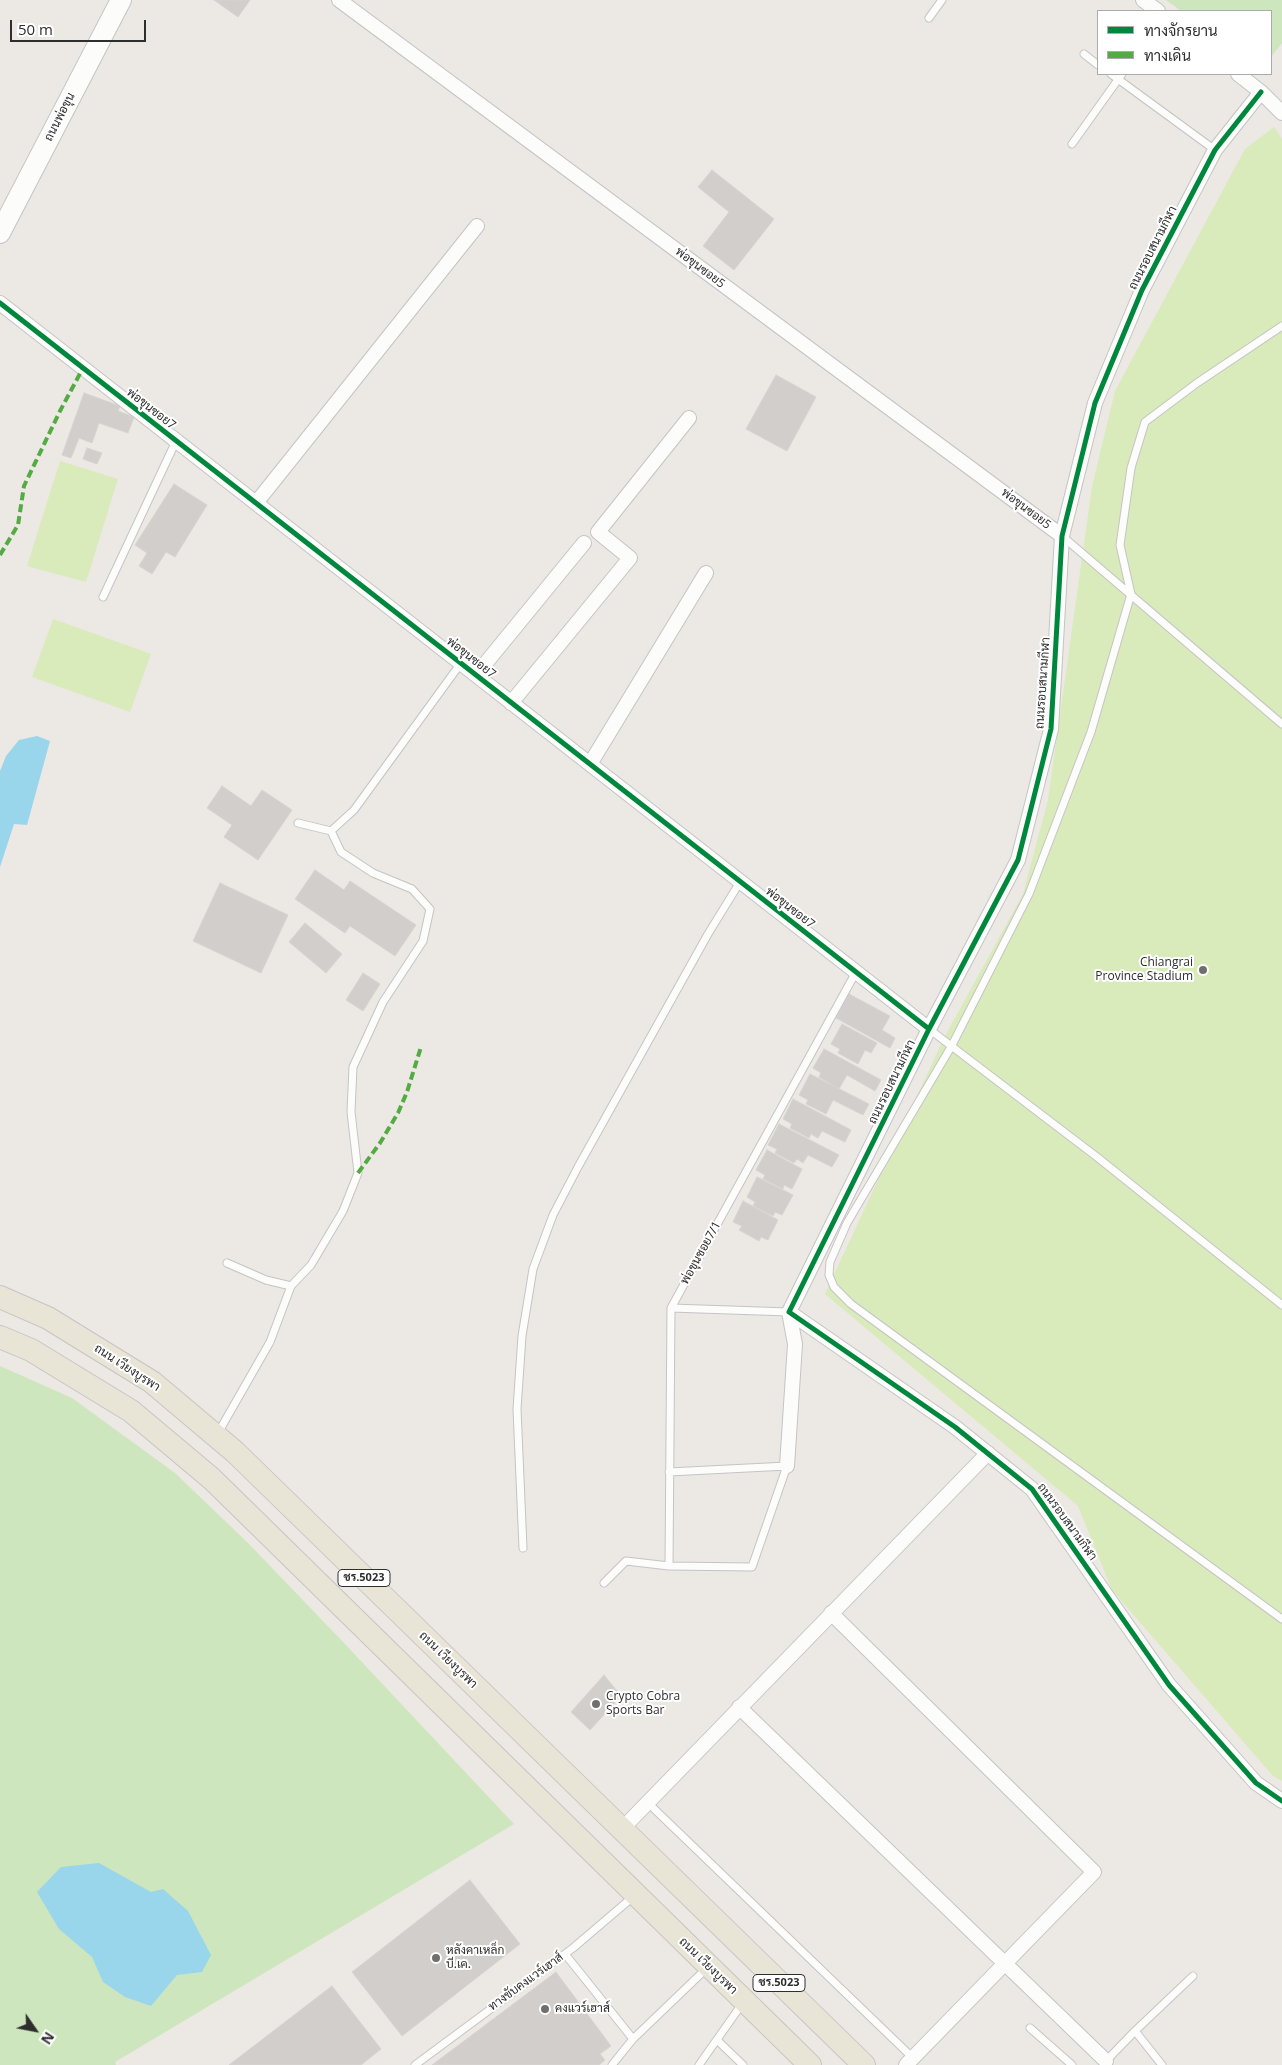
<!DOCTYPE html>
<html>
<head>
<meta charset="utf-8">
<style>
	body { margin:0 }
	#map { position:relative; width:1282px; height:2065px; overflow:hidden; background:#ece8e4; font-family:"Open Sans",Sarabun,sans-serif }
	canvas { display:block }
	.legend { position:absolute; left:1097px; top:10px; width:175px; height:65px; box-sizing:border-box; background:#fff; border:1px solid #ababab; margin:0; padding:6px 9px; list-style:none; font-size:15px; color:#2e2e2e }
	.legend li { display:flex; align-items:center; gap:10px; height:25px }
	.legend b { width:25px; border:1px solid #ababab }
	.north { position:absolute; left:10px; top:2005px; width:50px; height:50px; -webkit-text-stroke:4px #fff; paint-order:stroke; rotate:123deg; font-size:14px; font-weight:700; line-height:20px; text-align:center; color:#2e2e2e }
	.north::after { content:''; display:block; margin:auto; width:18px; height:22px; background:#2e2e2e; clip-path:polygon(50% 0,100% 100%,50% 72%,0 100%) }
	.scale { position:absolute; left:10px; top:20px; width:136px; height:22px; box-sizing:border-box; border:2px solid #2e2e2e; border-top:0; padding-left:6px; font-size:15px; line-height:18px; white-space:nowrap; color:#2e2e2e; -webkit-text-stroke:4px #fff; paint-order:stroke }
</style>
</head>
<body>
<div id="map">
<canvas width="1282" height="2065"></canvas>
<ul class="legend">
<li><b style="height:6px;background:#00873e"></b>ทางจักรยาน</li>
<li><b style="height:6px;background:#54ab44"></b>ทางเดิน</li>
</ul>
<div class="north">N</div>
<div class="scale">50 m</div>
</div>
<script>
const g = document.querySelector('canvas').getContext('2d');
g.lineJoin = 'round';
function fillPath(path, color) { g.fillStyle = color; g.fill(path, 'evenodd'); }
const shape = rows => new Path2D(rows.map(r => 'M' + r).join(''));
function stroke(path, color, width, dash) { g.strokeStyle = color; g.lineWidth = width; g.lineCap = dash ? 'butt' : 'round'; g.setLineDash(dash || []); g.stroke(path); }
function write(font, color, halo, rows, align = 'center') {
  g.font = font + ' "Open Sans",Sarabun,sans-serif'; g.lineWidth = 4; g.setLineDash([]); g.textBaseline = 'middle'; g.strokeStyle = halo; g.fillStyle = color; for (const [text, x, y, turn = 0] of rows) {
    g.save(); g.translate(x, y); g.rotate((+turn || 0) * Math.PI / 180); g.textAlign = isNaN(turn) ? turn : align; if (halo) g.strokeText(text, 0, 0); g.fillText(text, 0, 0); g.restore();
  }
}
const green = shape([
	[1166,0,1282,0,1282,43,1271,57,1271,11,1181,11],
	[0,1366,72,1398,175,1473,248,1543,344,1643,514,1824,115,2062,116,2065,0,2065]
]);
const pitch = shape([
	[1274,127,1282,139,1282,1781,1273,1776,1112,1590,1078,1506,825,1294,944,1038,1023,894,1048,800,1092,487,1115,391,1245,149],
	[60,461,118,479,86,582,27,566],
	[53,619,151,654,130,712,32,677]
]);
const water = shape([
	[37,736,50,741,27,825,14,824,0,867,0,771,6,756,19,740],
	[99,1863,151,1892,163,1889,188,1911,211,1955,202,1972,177,1975,151,2006,125,1997,103,1982,92,1957,59,1929,37,1892,61,1867]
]);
const building = shape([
	[214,0,250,0,238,17,214,0],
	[712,170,774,219,734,270,703,246,729,212,698,187,712,170],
	[776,375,816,397,787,451,746,429,776,375],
	[84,393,120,406,118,411,134,417,128,433,99,423,92,443,79,438,71,458,62,455,84,393],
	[87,448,102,453,97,464,83,459,87,448],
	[174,484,207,505,175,557,166,552,152,574,139,566,147,553,135,545,174,484],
	[222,786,251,806,262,790,292,810,258,860,224,837,232,825,207,808,222,786],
	[315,870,344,890,350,881,416,925,395,956,350,926,345,933,295,899,315,870],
	[220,883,288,915,261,973,193,941,220,883],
	[305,923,342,954,326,973,289,942,305,923],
	[363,973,380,984,363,1011,346,1000,363,973],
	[849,994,890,1016,882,1030,895,1038,890,1048,836,1018,849,994],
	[842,1024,877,1043,871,1053,865,1050,858,1064,838,1053,840,1049,831,1044,842,1024],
	[824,1049,881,1080,875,1091,847,1075,839,1089,819,1077,821,1073,813,1068,824,1049],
	[810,1074,869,1104,863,1115,833,1100,826,1114,806,1104,808,1100,799,1095,810,1074],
	[793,1099,851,1130,845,1142,822,1131,818,1138,811,1134,809,1138,790,1128,792,1124,783,1119,793,1099],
	[779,1124,839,1155,832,1167,808,1155,803,1163,797,1159,794,1163,775,1153,777,1149,768,1145,779,1124],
	[767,1150,802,1169,792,1189,784,1185,783,1189,763,1179,765,1175,756,1170,767,1150],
	[757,1177,793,1195,782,1215,775,1212,773,1216,753,1206,755,1202,747,1197,757,1177],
	[743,1201,778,1220,768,1240,761,1237,759,1241,739,1230,742,1226,733,1222,743,1201],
	[604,1675,621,1696,590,1730,571,1712,604,1675],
	[470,1880,520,1944,402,2036,352,1972,470,1880],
	[556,1972,611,2046,600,2054,605,2060,599,2065,432,2065,556,1972],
	[332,1986,381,2049,361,2065,229,2065,332,1986]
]);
const service = shape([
	[929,18,942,0],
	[1084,54,1098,65],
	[1111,74,1215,150],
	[1072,144,1122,74],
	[1282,326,1197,383,1145,422,1131,468,1120,545,1131,594,1091,732,1029,894,951,1047,847,1223,830,1262,829,1275,834,1287,851,1304,1282,1619],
	[1062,536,1282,724],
	[103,597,176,441],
	[298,823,331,831],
	[331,831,354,810,461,663],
	[929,1029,1097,1157,1282,1305],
	[227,1263,266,1280,291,1286],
	[671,1308,789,1312],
	[218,1433,270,1342,291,1286,311,1265,343,1211,358,1173,351,1112,353,1067,383,1002,423,941,430,909,412,889,373,873,341,852,331,831],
	[523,1548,517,1409,522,1336,533,1269,553,1215,578,1167,708,934,740,882],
	[669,1566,671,1308,856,972],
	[604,1583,626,1561,669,1566,752,1567,787,1466,669,1472],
	[647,1802,913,2058],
	[565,1954,633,2039],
	[1030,2028,1072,2065],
	[717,2040,743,2065],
	[1106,2061,1135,2031],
	[415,2065,573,1948,634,1896],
	[612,2065,633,2039,708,1967],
	[699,2065,742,2004],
	[1162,2065,1135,2031,1193,1976]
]);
const minor = shape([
	[339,0,1062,536],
	[1143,0,1158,11],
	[1238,74,1261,92,1282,113],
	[1261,92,1215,150,1142,290,1095,403,1062,536,1051,729,1018,860,929,1029,789,1312,955,1427,1032,1489,1169,1685,1256,1783,1282,1801],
	[0,303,929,1029],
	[256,503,477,226],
	[476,675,584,543],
	[511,703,630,558,598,532,689,418],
	[590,764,706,573],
	[787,1466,795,1344,789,1312],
	[831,1613,1094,1872,906,2065],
	[739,1707,1106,2061],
	[621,1830,988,1453]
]);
const secondary = shape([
	[0,233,121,0]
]);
const primary = shape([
	[0,1297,48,1318,152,1382,235,1452,864,2065],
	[0,1337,31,1350,131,1411,212,1479,810,2065]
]);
const quiet = shape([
	[0,555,18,525,24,486,60,411,83,368],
	[358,1173,380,1143,398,1113,407,1092,421,1047]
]);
const cycleway = shape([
	[1261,92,1215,150,1142,290,1095,403,1062,536,1051,729,1018,860,929,1029,789,1312,955,1427,1032,1489,1169,1685,1256,1783,1282,1801],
	[0,303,929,1029]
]);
const markers = [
	[1203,970,5,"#706f6e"],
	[596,1704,5,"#706f6e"],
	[436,1958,5,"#706f6e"],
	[545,2009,5,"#706f6e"]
];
const shields = [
	[364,1578,52],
	[779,1983,52]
];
const shieldNames = [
	["ชร.5023",364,1578],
	["ชร.5023",779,1983]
];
const streetNames = [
	["ถนนพ่อขุน",60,117,-63],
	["ถนนรอบสนามกีฬา",1153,248,-63],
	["พ่อขุนซอย5",700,268,37],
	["พ่อขุนซอย7",151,409,38],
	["พ่อขุนซอย5",1026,509,37],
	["พ่อขุนซอย7",471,658,38],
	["ถนนรอบสนามกีฬา",1043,683,-86],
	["พ่อขุนซอย7",790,908,38],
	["ถนนรอบสนามกีฬา",892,1082,-64],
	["พ่อขุนซอย7/1",701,1253,-61],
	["ถนน เวียงบูรพา",127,1368,33],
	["ถนนรอบสนามกีฬา",1067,1522,54],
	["ถนน เวียงบูรพา",448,1660,44],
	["ถนน เวียงบูรพา",708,1966,44],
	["ทางขับคงแวร์เฮาส์",526,1982,-36]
];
const poiNames = [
	["Chiangrai",1193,963,"right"],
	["Province Stadium",1193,977,"right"],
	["Crypto Cobra",606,1697],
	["Sports Bar",606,1711],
	["หลังคาเหล็ก",446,1951],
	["บี.เค.",446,1965],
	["คงแวร์เฮาส์",555,2009]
];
fillPath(green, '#cee6be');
fillPath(pitch, '#d9eabb');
fillPath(water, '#99d6ec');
fillPath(building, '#d1cecb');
stroke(building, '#d7d4d0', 1);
stroke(service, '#c5c4c5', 9);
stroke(minor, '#c5c4c5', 16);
stroke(secondary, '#c5c4c5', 22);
stroke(primary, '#c6c5c4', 24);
stroke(service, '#fcfcfb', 7);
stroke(minor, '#fcfcfb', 14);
stroke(secondary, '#fcfcfb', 20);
stroke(primary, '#e8e4d6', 22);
stroke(quiet, '#54ab44', 4, [8, 4]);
stroke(cycleway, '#00873e', 5);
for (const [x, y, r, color] of markers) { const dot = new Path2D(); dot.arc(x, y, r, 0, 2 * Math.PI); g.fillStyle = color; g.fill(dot); stroke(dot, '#fff', 2); }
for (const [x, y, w] of shields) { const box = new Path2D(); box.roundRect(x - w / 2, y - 8.5, w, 17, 4); g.fillStyle = '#fff'; g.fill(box); stroke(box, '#2e2e2e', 1); }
write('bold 11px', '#2e2e2e', null, shieldNames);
write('12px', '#2e2e2e', '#fff', streetNames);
write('12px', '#2e2e2e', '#fff', poiNames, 'left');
</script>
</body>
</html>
